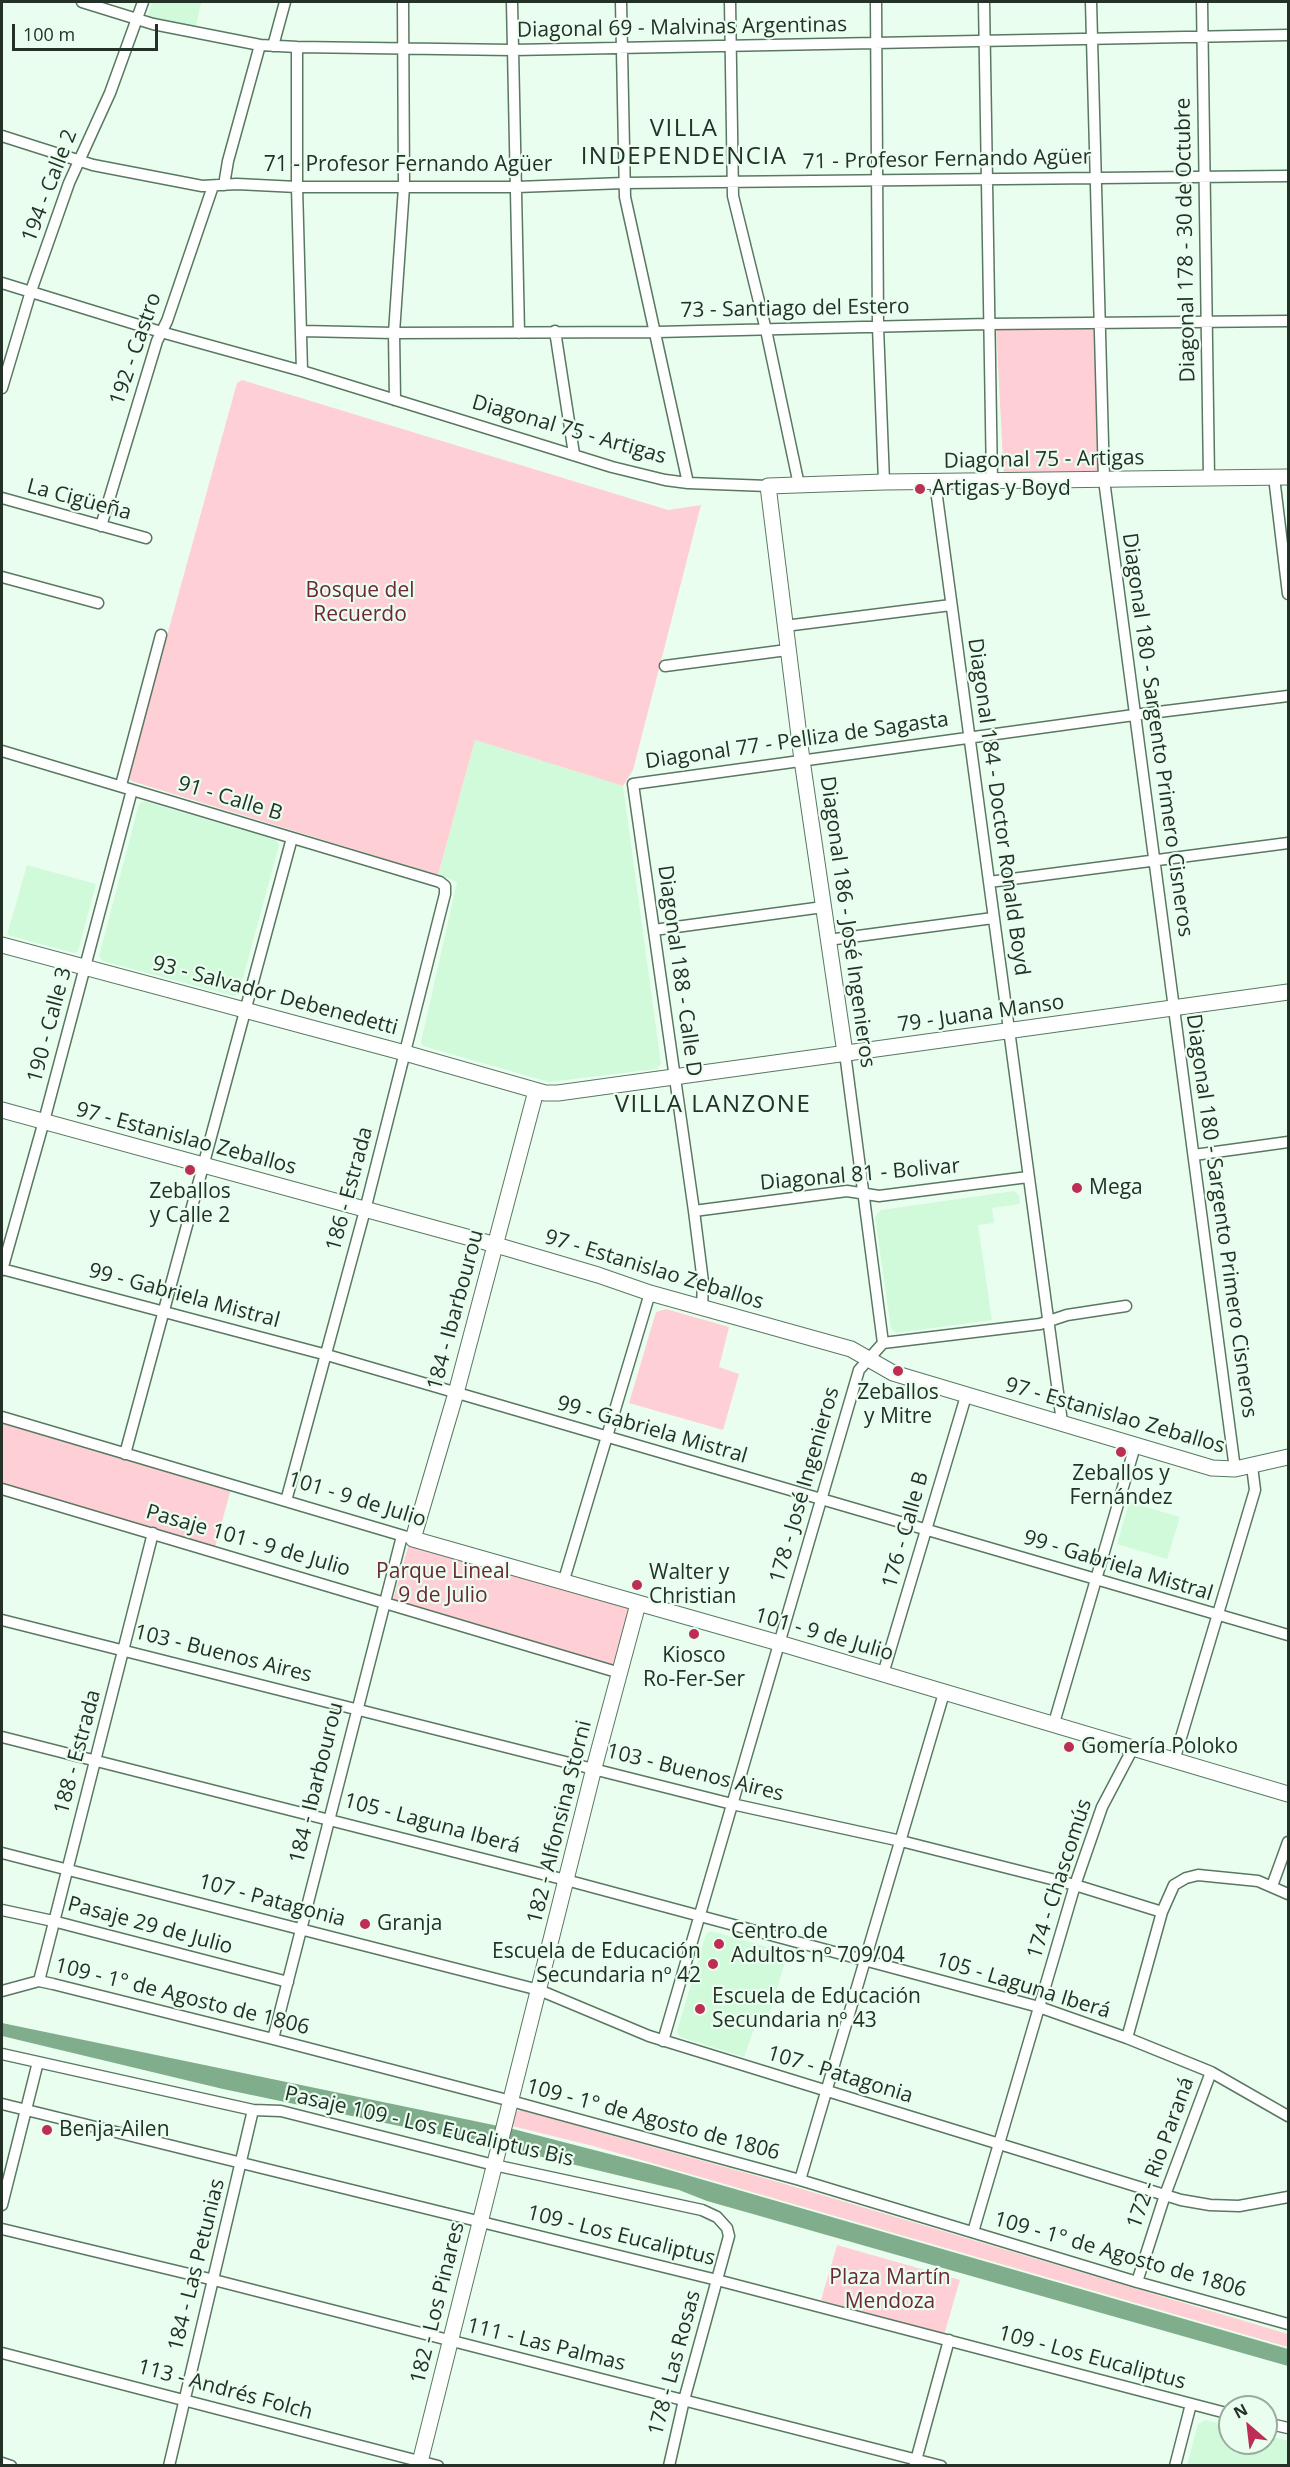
<!DOCTYPE html>
<html>
<head>
<meta charset="utf-8">
<style>
	body { margin:0 }
	#map { position:relative; width:1290px; height:2467px; overflow:hidden; background:#eafeef; font-family:"Open Sans",sans-serif }
	canvas { display:block }
	.frame { position:absolute; inset:0; border:3px solid #243127; pointer-events:none }
	.north { position:absolute; left:1218px; top:2395px; width:60px; height:60px; box-sizing:border-box; background:#eafeef; border:2px solid #9bac9f; border-radius:50%; rotate:332deg; font-size:16px; font-weight:700; line-height:24px; text-align:center; color:#243127 }
	.north::after { content:''; display:block; margin:auto; width:21px; height:27px; background:#bd2d54; clip-path:polygon(50% 0,100% 100%,50% 72%,0 100%) }
	.scale { position:absolute; left:12px; top:24px; width:146px; height:27px; box-sizing:border-box; border:3px solid #243127; border-top:0; padding-left:8px; font-size:18px; line-height:21px; white-space:nowrap; color:#243127; -webkit-text-stroke:4px #eafeef; paint-order:stroke }
</style>
</head>
<body>
<div id="map">
<canvas width="1290" height="2467"></canvas>
<div class="frame"></div>
<div class="north">N</div>
<div class="scale">100 m</div>
</div>
<script>
const g = document.querySelector('canvas').getContext('2d');
g.lineJoin = 'round';
function fillPath(path, color) { g.fillStyle = color; g.fill(path, 'evenodd'); }
const shape = rows => new Path2D(rows.map(r => 'M' + r).join(''));
function stroke(path, color, width, dash) { g.strokeStyle = color; g.lineWidth = width; g.lineCap = dash ? 'butt' : 'round'; g.setLineDash(dash || []); g.stroke(path); }
function write(font, color, halo, rows, align = 'center') {
  g.font = font + ' "Open Sans",sans-serif'; g.lineWidth = 4.5; g.setLineDash([]); g.textBaseline = 'middle'; g.strokeStyle = halo; g.fillStyle = color; for (const [text, x, y, turn = 0] of rows) {
    g.save(); g.translate(x, y); g.rotate((+turn || 0) * Math.PI / 180); g.textAlign = isNaN(turn) ? turn : align; if (halo) g.strokeText(text, 0, 0); g.fillText(text, 0, 0); g.restore();
  }
}
const built = shape([
	[152,2,201,3,196,26,151,19,148,14],
	[475,740,623,786,661,1064,656,1069,549,1082,423,1046,421,1042,457,882,438,875],
	[144,801,276,840,279,845,239,993,234,996,102,961,99,956,139,804],
	[27,865,96,884,78,951,74,953,7,935],
	[1014,1191,1019,1195,1020,1204,992,1208,994,1223,978,1225,992,1320,896,1333,891,1329,875,1217,881,1210],
	[1129,1502,1180,1517,1167,1559,1117,1544],
	[711,1931,788,1953,767,2021,758,2018,744,2057,680,2037,677,2031,706,1934],
	[1205,2420,1230,2426,1230,2443,1266,2443,1266,2435,1288,2441,1288,2465,1187,2465,1198,2424]
]);
const green = shape([
	[1095,325,1100,477,1004,480,996,327],
	[242,380,668,510,701,505,633,770,623,786,475,740,438,875,131,781,128,776,237,383],
	[666,1309,729,1327,719,1367,739,1374,723,1430,629,1403,656,1312],
	[2,1417,232,1485,214,1551,2,1489],
	[409,1543,630,1608,615,1665,393,1600],
	[520,2110,775,2181,1288,2334,1288,2347,593,2146,512,2126,514,2113],
	[837,2245,960,2280,944,2335,821,2300]
]);
const water = shape([
	[2,2023,513,2129,652,2165,1288,2349,1288,2366,707,2201,679,2190,509,2149,223,2089,2,2036]
]);
const street = shape([
	[82,2,153,24,260,45,297,47,513,50,1288,35],
	[512,2,519,333],
	[621,2,625,197,688,483],
	[730,2,733,196,766,330,799,485],
	[876,2,878,327,884,482],
	[984,2,992,482],
	[1091,2,1104,480,1235,1469],
	[1202,2,1209,478],
	[273,46,285,2],
	[297,47,297,187,302,371],
	[2,136,93,165,202,186,237,184,297,187,517,187,624,183,1288,176],
	[224,185,228,161,260,45],
	[2,283,161,332,302,371,612,467,665,480,688,483,768,486],
	[302,331,394,333,657,332,988,324,1288,321],
	[555,331,574,454],
	[2,388,31,291,69,183,110,93,143,2],
	[395,400,394,333,404,187,403,2],
	[1274,477,1288,594],
	[935,482,1062,1422],
	[2,498,146,538],
	[101,526,157,341,167,321,213,186],
	[2,577,98,603],
	[785,626,951,605],
	[665,666,787,650],
	[2,751,440,882,445,886,445,894,365,1210,286,1501],
	[121,785,161,635],
	[989,882,1288,843],
	[654,930,823,907],
	[828,940,993,918],
	[845,1053,883,1343],
	[1194,1155,1288,1142],
	[694,1211,847,1191,879,1196,1028,1177],
	[2,1269,327,1355,1288,1635],
	[2,1270,44,1121,132,790],
	[702,1307,703,1282,694,1211,633,784,1134,715,1288,696],
	[883,1343,1040,1324,1067,1315,1126,1306],
	[2,1417,407,1537],
	[125,1454,292,838],
	[2,1489,620,1673],
	[563,1583,650,1293],
	[2,1620,732,1804,901,1841,1075,1885,1162,1912,1174,1885,1186,1878,1198,1875,1258,1881,1288,1894],
	[883,1674,966,1396],
	[1054,1723,1135,1446],
	[2,1737,566,1880,1039,2007,1127,2038,1211,2072,1288,2116],
	[1174,1761,1255,1490,1252,1466],
	[2,1853,539,1990,649,2036,1181,2200,1210,2205,1239,2206,1288,2197],
	[1272,1886,1288,1842],
	[2,1910,53,1921,288,1982],
	[39,1981,153,1533],
	[2,1991,39,1981,53,1984,273,2039,511,2101,800,2180,1137,2282,1288,2324],
	[1127,2038,1162,1912],
	[273,2039,402,1536],
	[663,2041,859,1370,883,1343],
	[2,2054,253,2110,281,2111,494,2165,702,2210,717,2217,727,2228,729,2236,684,2400,669,2466],
	[2,2104,717,2280,1230,2414],
	[800,2180,944,1693],
	[2,2205,38,2062],
	[2,2229,214,2280,941,2466],
	[973,2232,1075,1885,1102,1807,1132,1750],
	[1137,2282,1165,2195,1211,2072],
	[2,2353,438,2466],
	[1266,2423,1288,2428],
	[2,2463,11,2466],
	[915,2464,949,2340],
	[169,2466,253,2110],
	[1175,2466,1191,2404]
]);
const secondary = shape([
	[2,945,405,1053,545,1093,558,1093,1288,992],
	[845,1053,802,760,768,486,884,482,1288,477],
	[536,1091,456,1393,413,1539,779,1643,1288,1794],
	[2,1110,496,1245,598,1275,650,1293,851,1349,893,1373,1212,1468,1235,1469,1288,1457],
	[419,2466,594,1768,638,1604]
]);
const markers = [
	[920,489,6,"#bd2d54"],
	[190,1170,6,"#bd2d54"],
	[1077,1188,6,"#bd2d54"],
	[898,1371,6,"#bd2d54"],
	[1121,1452,6,"#bd2d54"],
	[637,1585,6,"#bd2d54"],
	[694,1634,6,"#bd2d54"],
	[1069,1747,6,"#bd2d54"],
	[365,1924,6,"#bd2d54"],
	[719,1944,6,"#bd2d54"],
	[713,1964,6,"#bd2d54"],
	[700,2009,6,"#bd2d54"],
	[47,2130,6,"#bd2d54"]
];
const streetNames = [
	["Diagonal 69 - Malvinas Argentinas",682,28,-1],
	["71 - Profesor Fernando Agüer",947,160,-1],
	["71 - Profesor Fernando Agüer",408,165],
	["194 - Calle 2",50,186,-69],
	["Diagonal 178 - 30 de Octubre",1186,240,-91],
	["73 - Santiago del Estero",795,309,-1],
	["192 - Castro",136,349,-71],
	["Diagonal 75 - Artigas",569,430,16],
	["Diagonal 75 - Artigas",1044,460,-1],
	["La Cigüeña",79,500,15],
	["Diagonal 180 - Sargento Primero Cisneros",1157,735,82],
	["Diagonal 77 - Pelliza de Sagasta",797,741,-8],
	["91 - Calle B",230,799,17],
	["Diagonal 184 - Doctor Ronald Boyd",998,807,82],
	["Diagonal 186 - José Ingenieros",847,922,82],
	["Diagonal 188 - Calle D",679,971,82],
	["93 - Salvador Debenedetti",275,996,15],
	["79 - Juana Manso",981,1014,-8],
	["190 - Calle 3",50,1025,-75],
	["97 - Estanislao Zeballos",186,1139,15],
	["Diagonal 81 - Bolivar",860,1175,-5],
	["186 - Estrada",350,1189,-75],
	["Diagonal 180 - Sargento Primero Cisneros",1221,1216,82],
	["97 - Estanislao Zeballos",654,1270,17],
	["99 - Gabriela Mistral",184,1296,15],
	["184 - Ibarbourou",456,1310,-75],
	["97 - Estanislao Zeballos",1115,1416,16],
	["99 - Gabriela Mistral",652,1430,16],
	["178 - José Ingenieros",805,1485,-74],
	["101 - 9 de Julio",357,1500,17],
	["176 - Calle B",906,1530,-74],
	["Pasaje 101 - 9 de Julio",248,1541,16],
	["99 - Gabriela Mistral",1118,1566,17],
	["101 - 9 de Julio",824,1635,16],
	["103 - Buenos Aires",223,1654,14],
	["188 - Estrada",78,1752,-75],
	["103 - Buenos Aires",695,1773,14],
	["184 - Ibarbourou",317,1783,-76],
	["182 - Alfonsina Storni",560,1822,-76],
	["105 - Laguna Iberá",432,1824,15],
	["174 - Chascomús",1060,1879,-72],
	["107 - Patagonia",272,1901,15],
	["Pasaje 29 de Julio",150,1926,15],
	["105 - Laguna Iberá",1023,1986,17],
	["109 - 1° de Agosto de 1806",182,1997,14],
	["107 - Patagonia",840,2075,17],
	["109 - 1° de Agosto de 1806",653,2120,15],
	["Pasaje 109 - Los Eucaliptus Bis",429,2127,13],
	["172 - Rio Paraná",1161,2153,-70],
	["109 - Los Eucaliptus",621,2236,14],
	["109 - 1° de Agosto de 1806",1120,2255,16],
	["184 - Las Petunias",197,2265,-76],
	["182 - Los Pinares",438,2303,-76],
	["111 - Las Palmas",546,2345,14],
	["109 - Los Eucaliptus",1092,2358,15],
	["178 - Las Rosas",675,2363,-75],
	["113 - Andrés Folch",225,2390,15]
];
const poiNames = [
	["Artigas y Boyd",932,489],
	["Mega",1089,1188],
	["Zeballos",190,1192,"center"],
	["y Calle 2",190,1216,"center"],
	["Zeballos",898,1393,"center"],
	["y Mitre",898,1417,"center"],
	["Zeballos y",1121,1474,"center"],
	["Fernández",1121,1498,"center"],
	["Walter y",649,1573],
	["Christian",649,1597],
	["Kiosco",694,1656,"center"],
	["Ro-Fer-Ser",694,1680,"center"],
	["Gomería Poloko",1081,1747],
	["Granja",377,1924],
	["Centro de",731,1932],
	["Adultos nº 709/04",731,1956],
	["Escuela de Educación",701,1952,"right"],
	["Secundaria nº 42",701,1976,"right"],
	["Escuela de Educación",712,1997],
	["Secundaria nº 43",712,2021],
	["Benja-Ailen",59,2130]
];
const parkNames = [
	["Bosque del",360,591],
	["Recuerdo",360,615],
	["Parque Lineal",443,1572],
	["9 de Julio",443,1596],
	["Plaza Martín",890,2278],
	["Mendoza",890,2302]
];
const quarterNames = [
	["VILLA",684,129],
	["INDEPENDENCIA",684,157],
	["VILLA LANZONE",713,1105]
];
fillPath(built, '#d1fadb');
fillPath(green, '#fed0d5');
fillPath(water, '#80ae8c');
stroke(street, '#597861', 13);
stroke(secondary, '#597861', 17);
stroke(street, '#fff', 10);
stroke(secondary, '#fff', 15);
for (const [x, y, r, color] of markers) { const dot = new Path2D(); dot.arc(x, y, r, 0, 2 * Math.PI); g.fillStyle = color; g.fill(dot); stroke(dot, '#eafeef', 2); }
write('21px', '#243127', '#eafeef', streetNames);
write('21px', '#243127', '#eafeef', poiNames, 'left');
write('21px', '#6d2736', '#eafeef', parkNames);
g.letterSpacing = '1.5px';
write('24px', '#243127', '#eafeef', quarterNames);
g.letterSpacing = '0px';
</script>
</body>
</html>
